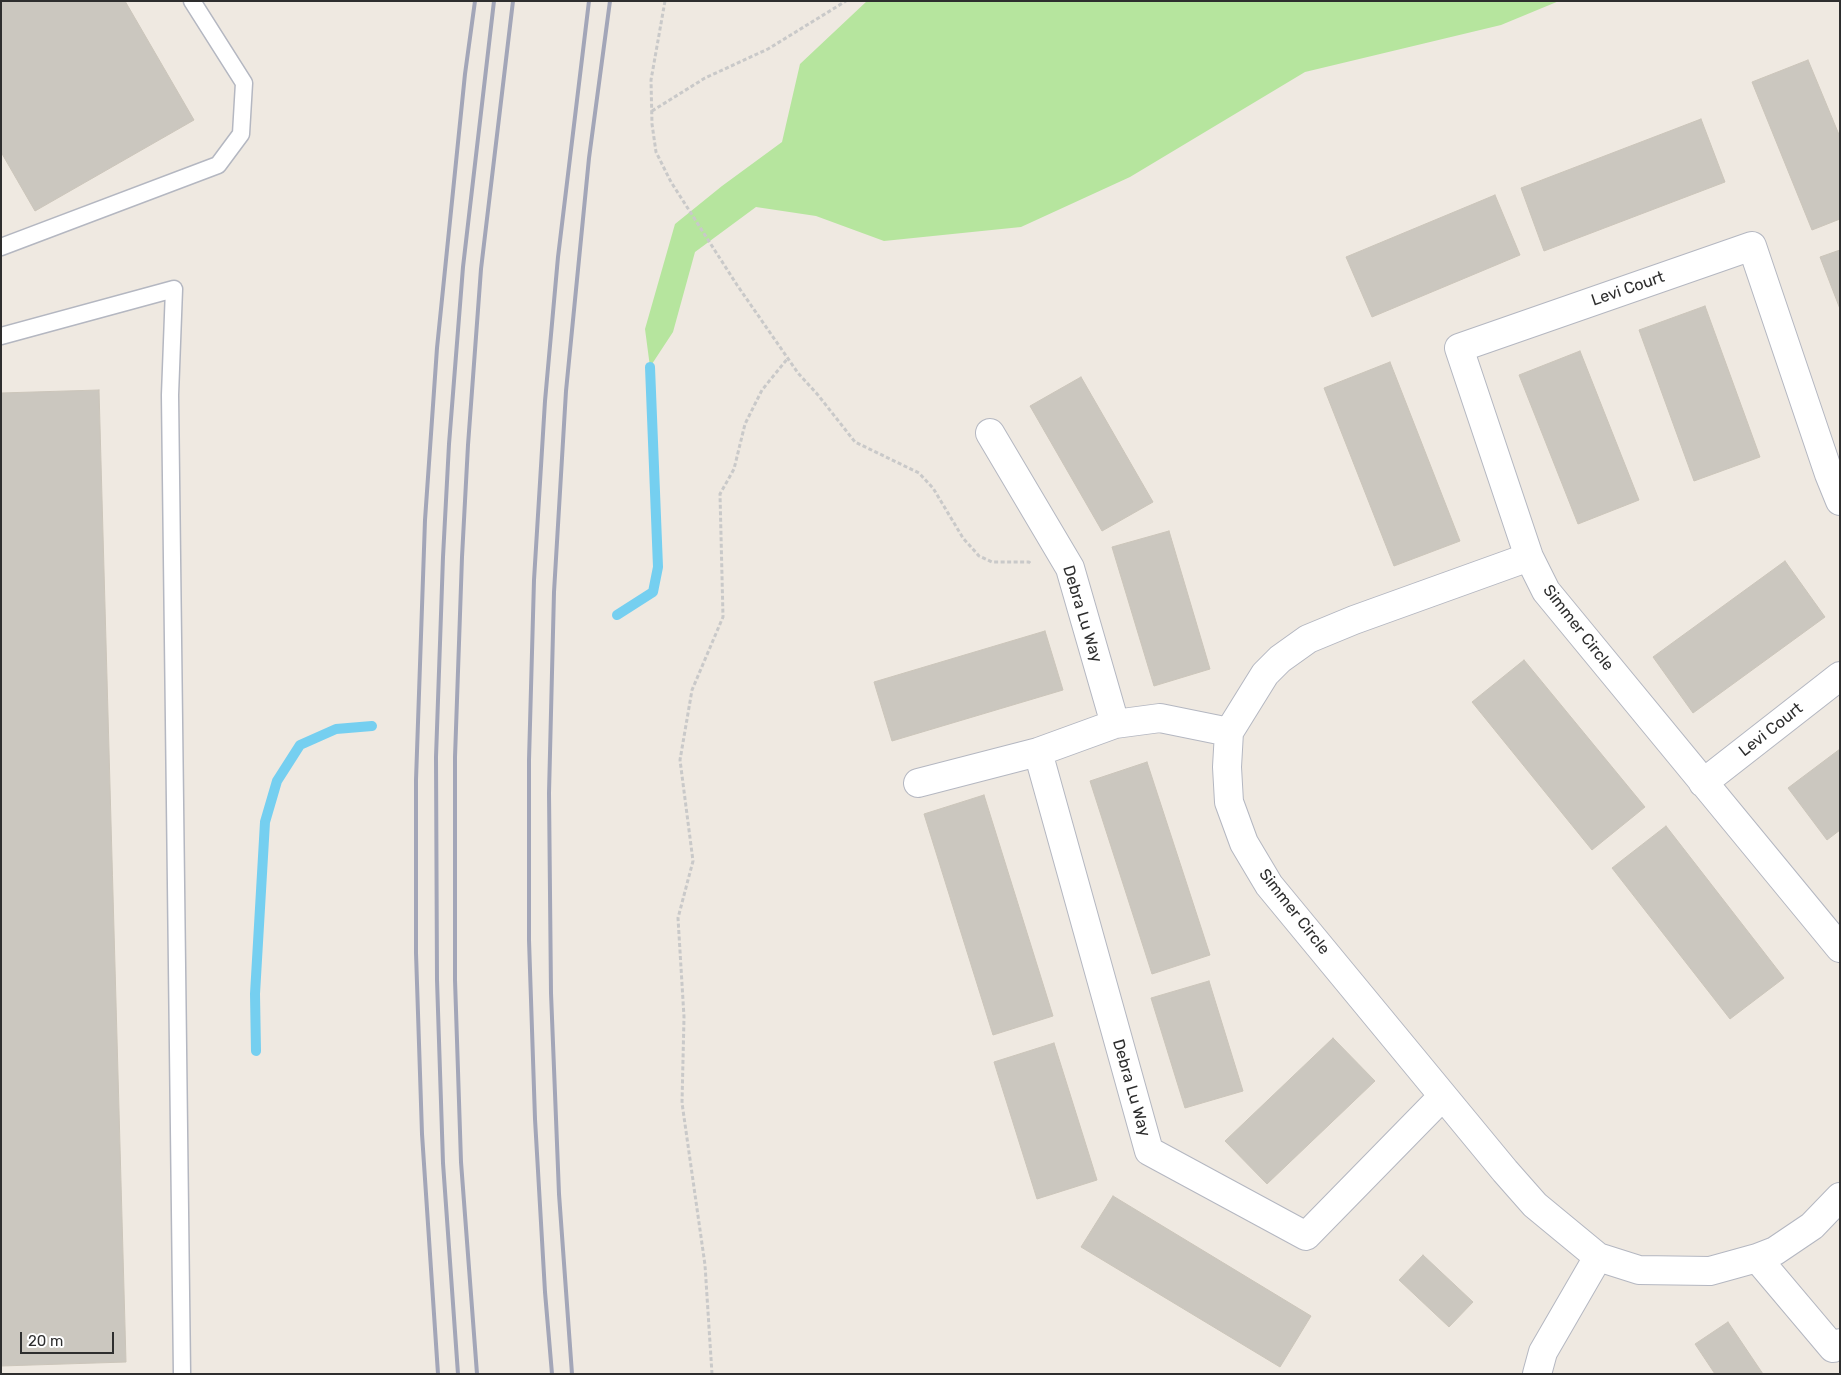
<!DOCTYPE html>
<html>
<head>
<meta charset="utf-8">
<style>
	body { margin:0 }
	#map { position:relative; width:1841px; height:1375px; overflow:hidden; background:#efe9e1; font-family:Rubik,sans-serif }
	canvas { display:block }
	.frame { position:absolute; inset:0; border:2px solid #2e2e2e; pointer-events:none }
	.scale { position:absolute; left:20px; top:1332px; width:94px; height:22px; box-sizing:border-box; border:2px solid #2e2e2e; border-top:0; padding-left:6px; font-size:15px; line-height:18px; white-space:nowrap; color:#2e2e2e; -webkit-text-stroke:4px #fff; paint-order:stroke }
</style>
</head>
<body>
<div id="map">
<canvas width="1841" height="1375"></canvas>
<div class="frame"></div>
<div class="scale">20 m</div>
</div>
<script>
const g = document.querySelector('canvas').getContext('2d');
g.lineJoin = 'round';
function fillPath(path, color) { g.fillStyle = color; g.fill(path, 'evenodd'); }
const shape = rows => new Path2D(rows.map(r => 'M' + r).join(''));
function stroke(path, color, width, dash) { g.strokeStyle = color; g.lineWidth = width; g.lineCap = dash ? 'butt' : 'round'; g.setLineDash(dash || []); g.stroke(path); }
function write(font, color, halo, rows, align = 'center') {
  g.font = font + ' Rubik,sans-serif'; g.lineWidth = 5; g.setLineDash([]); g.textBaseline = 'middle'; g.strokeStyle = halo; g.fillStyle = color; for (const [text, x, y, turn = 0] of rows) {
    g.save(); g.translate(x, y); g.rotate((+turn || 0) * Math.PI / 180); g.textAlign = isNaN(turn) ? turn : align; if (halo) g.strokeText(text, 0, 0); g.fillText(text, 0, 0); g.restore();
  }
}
const green = shape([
	[867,1,1559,1,1501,25,1305,72,1130,177,1021,227,884,241,816,216,756,207,695,252,673,332,650,367,645,329,675,224,722,186,782,142,800,64]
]);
const stream = shape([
	[617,615,653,592,658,567,650,367],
	[256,1051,255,994,265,822,277,781,300,745,336,729,372,726]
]);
const building = shape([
	[1,1,125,1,194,120,35,211,1,152,1,1],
	[1808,60,1840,137,1840,219,1812,230,1752,82,1808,60],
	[1701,119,1725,182,1544,251,1521,188,1701,119],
	[1495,195,1520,255,1372,317,1346,257,1495,195],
	[1840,250,1840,309,1820,257,1840,250],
	[1705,306,1760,457,1694,481,1639,330,1705,306],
	[1580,351,1639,500,1578,524,1519,375,1580,351],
	[1390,362,1460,541,1394,566,1324,388,1390,362],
	[1081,377,1153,502,1102,531,1030,406,1081,377],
	[99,390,126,1362,1,1366,1,393,99,390],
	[1169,531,1210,669,1154,686,1112,547,1169,531],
	[1785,561,1825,617,1693,713,1653,657,1785,561],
	[1045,631,1063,690,892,741,874,682,1045,631],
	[1524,660,1645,807,1592,850,1472,702,1524,660],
	[1840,749,1840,830,1827,840,1788,788,1840,749],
	[1147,762,1210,955,1152,974,1090,781,1147,762],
	[984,795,1053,1016,993,1035,924,814,984,795],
	[1666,826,1784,978,1730,1019,1612,868,1666,826],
	[1209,981,1243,1091,1185,1108,1151,998,1209,981],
	[1333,1038,1375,1081,1267,1184,1225,1141,1333,1038],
	[1054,1043,1097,1180,1037,1199,994,1062,1054,1043],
	[1113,1196,1311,1316,1280,1367,1081,1247,1113,1196],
	[1423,1255,1473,1302,1449,1327,1399,1280,1423,1255],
	[1728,1322,1763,1374,1715,1374,1695,1344,1728,1322]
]);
const path = shape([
	[665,1,651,80,652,124,656,152,671,182,737,285,798,373,818,395,855,442,919,473,933,488,963,538,979,556,992,562,1029,562,1031,564],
	[652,111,705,78,768,49,846,1],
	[712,1374,705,1265,682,1103,684,1017,678,918,693,861,680,760,692,690,723,617,720,494,734,469,745,424,762,390,788,358]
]);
const lane = shape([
	[1,247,218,165,241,134,244,83,192,1],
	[1,336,174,289,170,395,182,1374]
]);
const street = shape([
	[990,433,1070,568,1115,724],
	[1840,501,1829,474,1752,246,1459,348,1529,557,1546,591,1840,948],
	[1529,557,1354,620,1308,639,1280,659,1265,674,1229,732,1227,767,1229,802,1244,843,1269,885,1505,1171,1535,1205,1598,1257,1639,1270,1710,1271,1757,1258,1775,1251,1812,1226,1840,1197],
	[1038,752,1149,1151,1306,1236,1442,1097],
	[918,783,1038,752,1115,724,1160,718,1229,732],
	[1703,783,1840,676],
	[1757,1258,1833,1348,1840,1343],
	[1537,1374,1543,1352,1598,1257]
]);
const rail = shape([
	[438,1374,422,1134,416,953,416,780,425,520,437,348,465,74,475,1],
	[458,1374,443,1163,437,980,436,757,443,557,449,444,463,267,494,1],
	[477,1374,461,1162,455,980,455,757,462,557,468,445,481,269,513,1],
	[552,1374,545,1292,535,1119,529,940,529,760,534,580,545,401,558,257,589,1],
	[572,1374,559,1194,551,993,549,793,554,592,566,391,589,158,610,1]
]);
const streetNames = [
	["Levi Court",1628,289,-19],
	["Debra Lu Way",1082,614,73],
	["Simmer Circle",1578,628,52],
	["Levi Court",1771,730,-38],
	["Simmer Circle",1294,912,52],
	["Debra Lu Way",1131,1088,74]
];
fillPath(green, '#b6e59e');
stroke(stream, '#75cff0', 10);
fillPath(building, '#cbc7bf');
stroke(building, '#cbc5ba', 1);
stroke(lane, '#b4b7c1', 19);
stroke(street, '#b4b7c1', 30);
stroke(path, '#c9c9c9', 3, [4, 2.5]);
stroke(lane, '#fff', 16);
stroke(street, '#fff', 28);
stroke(rail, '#a3a6b8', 4);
write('16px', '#2e2e2e', '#fff', streetNames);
</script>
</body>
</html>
